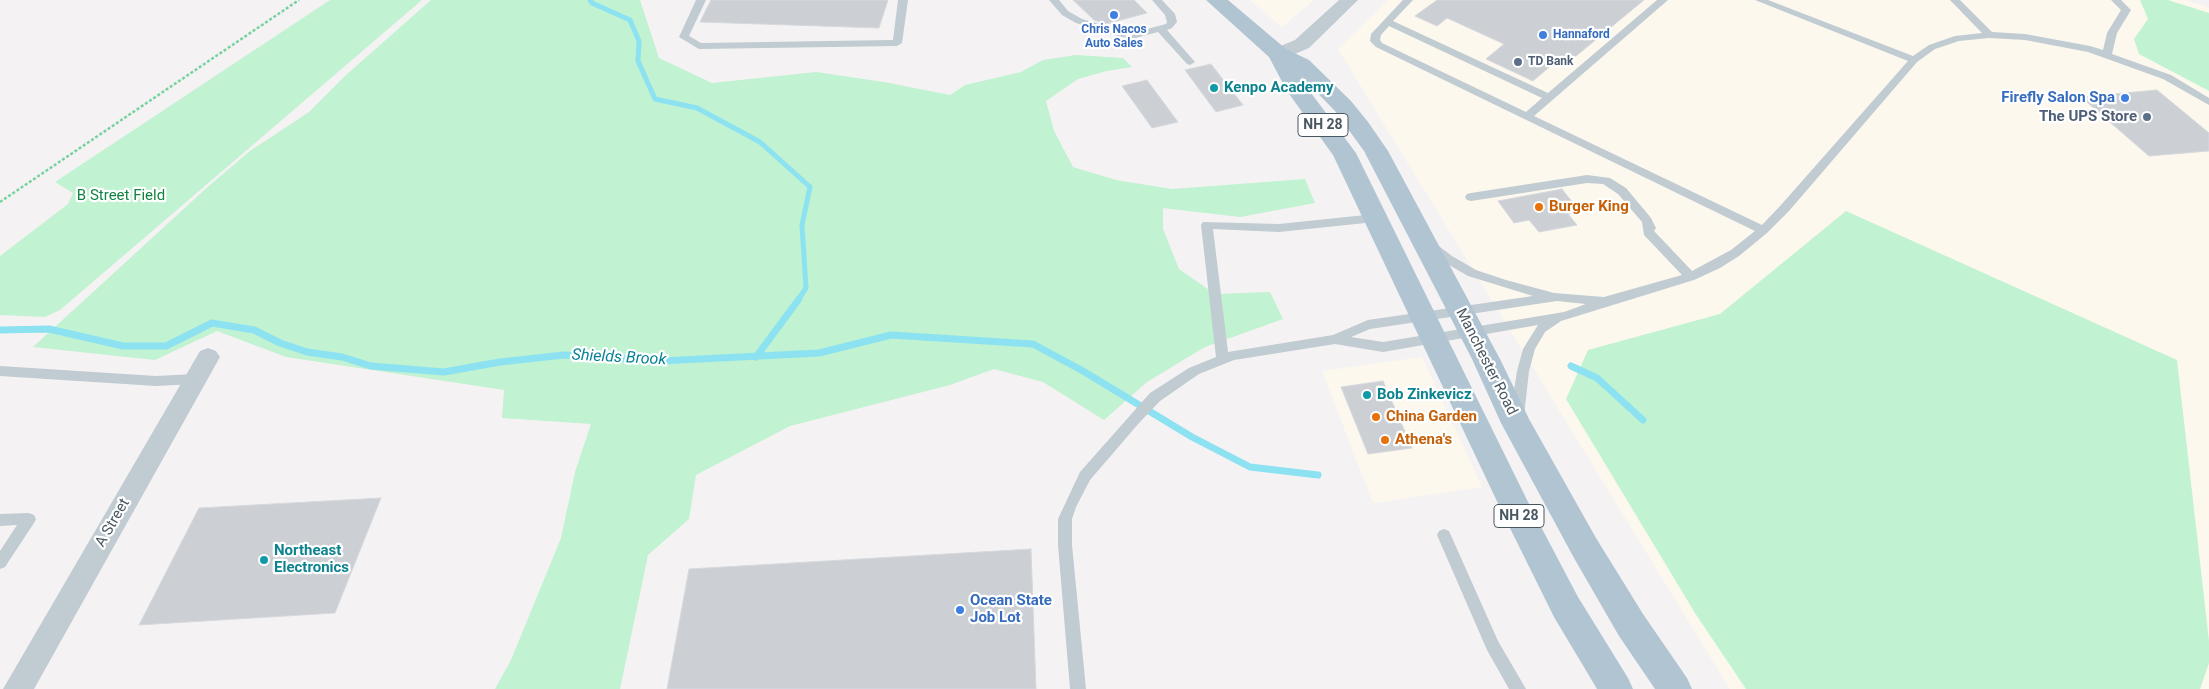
<!DOCTYPE html>
<html>
<head>
<meta charset="utf-8">
<style>
	body { margin:0 }
	canvas { display:block; background:#f5f2f3 }
</style>
</head>
<body>
<canvas width="2209" height="689"></canvas>
<script>
const g = document.querySelector('canvas').getContext('2d');
g.lineJoin = 'round';
function fillPath(path, color) { g.fillStyle = color; g.fill(path, 'evenodd'); }
const shape = rows => new Path2D(rows.map(r => 'M' + r).join(''));
function stroke(path, color, width, dash) { g.strokeStyle = color; g.lineWidth = width; g.lineCap = dash ? 'butt' : 'round'; g.setLineDash(dash || []); g.stroke(path); }
function write(font, color, halo, rows, align = 'center') {
  g.font = font + ' Roboto,sans-serif'; g.lineWidth = 4.5; g.setLineDash([]); g.textBaseline = 'middle'; g.strokeStyle = halo; g.fillStyle = color; for (const [text, x, y, turn = 0] of rows) {
    g.save(); g.translate(x, y); g.rotate((+turn || 0) * Math.PI / 180); g.textAlign = isNaN(turn) ? turn : align; if (halo) g.strokeText(text, 0, 0); g.fillText(text, 0, 0); g.restore();
  }
}
const commercial = shape([
	[1250,0,1314,0,1282,27],
	[1388,0,2186,0,2209,8,2209,689,1730,689,1338,49],
	[1422,357,1482,487,1373,503,1322,371]
]);
const green = shape([
	[330,0,422,0,60,310,45,317,0,315,0,256,68,204,73,193,55,182],
	[431,0,640,0,659,58,712,83,816,72,884,82,950,95,965,85,1021,72,1043,60,1076,55,1123,58,1132,67,1107,71,1078,79,1046,101,1054,131,1073,167,1116,180,1172,189,1305,179,1315,203,1240,217,1163,208,1163,229,1179,269,1215,294,1270,292,1283,319,1205,347,1147,382,1104,420,1043,382,994,369,950,385,790,426,696,475,689,519,648,555,620,689,495,689,511,660,561,538,575,472,591,424,502,418,504,390,286,357,217,331,155,360,33,347,211,184,250,151,309,112,346,75],
	[2140,0,2168,0,2209,13,2209,91,2139,54,2134,39,2148,19],
	[1846,211,2177,360,2209,641,2209,663,2200,689,1746,689,1695,613,1566,399,1588,350,1720,314]
]);
const streamFar1 = shape([
	[590,0,592,3,630,20,639,41,638,61,655,99,697,108,760,142,810,187,802,225,806,288,798,300]
]);
const stream = shape([
	[0,330,49,329,123,346,166,346,212,323,254,330,280,343,307,352,342,357,371,366,444,372,500,362,564,355,661,361,819,353,891,335,1033,344,1083,371,1192,437,1250,467,1318,475],
	[756,357,799,299],
	[1571,366,1597,378,1643,420]
]);
const building = shape([
	[711,0,888,0,879,28,700,22,711,0],
	[1073,0,1134,0,1147,13,1106,24,1094,20,1073,0],
	[1437,0,1644,0,1570,61,1561,57,1533,81,1486,59,1504,44,1447,18,1437,26,1415,16,1437,0],
	[1211,64,1243,105,1216,112,1185,70,1211,64],
	[1147,80,1178,122,1152,128,1122,86,1147,80],
	[2157,90,2209,133,2209,151,2149,156,2081,97,2157,90],
	[1562,189,1580,212,1568,214,1577,225,1539,232,1529,220,1514,223,1498,201,1562,189],
	[1383,381,1412,448,1368,454,1341,387,1383,381],
	[381,498,335,613,139,625,199,508,381,498],
	[1031,549,1036,689,667,689,689,569,1031,549]
]);
const path = shape([
	[0,202,299,0]
]);
const service = shape([
	[696,0,706,0,689,36,701,43,893,40,898,0,908,0,902,43,897,46,699,49,679,37,696,0],
	[1049,0,1059,0,1068,11,1082,19,1132,33,1166,24,1167,22,1165,15,1152,0,1162,0,1175,14,1177,22,1172,28,1167,30,1195,62,1190,65,1187,64,1158,32,1132,39,1109,34,1076,23,1062,15,1049,0],
	[1403,0,1413,0,1393,21,1548,93,1657,0,1668,0,1534,116,1762,225,1781,205,1908,61,1755,0,1768,0,1913,56,1929,45,1955,36,1982,33,1950,0,1960,0,1992,32,2025,34,2090,46,2103,50,2107,33,2121,10,2111,0,2121,0,2131,10,2117,33,2112,54,2171,75,2209,98,2209,105,2163,79,2088,52,2025,40,1989,38,1959,41,1935,49,1917,62,1789,211,1767,233,1739,256,1720,268,1694,280,1561,321,1545,332,1535,349,1529,371,1524,416,1522,420,1517,421,1512,420,1510,416,1517,371,1523,349,1538,325,1383,352,1335,344,1234,360,1199,374,1160,401,1139,423,1090,480,1076,507,1072,519,1072,545,1086,689,1070,689,1058,545,1058,519,1080,472,1150,393,1189,368,1216,357,1201,225,1203,222,1279,224,1375,214,1381,218,1375,222,1279,232,1213,229,1228,352,1333,335,1368,320,1533,296,1468,276,1444,262,1428,248,1426,245,1432,241,1452,256,1476,270,1506,280,1554,293,1604,297,1682,275,1644,235,1642,222,1618,194,1603,184,1587,183,1471,201,1467,200,1465,197,1467,194,1471,193,1587,175,1610,178,1626,188,1651,218,1656,228,1654,231,1692,271,1731,250,1755,231,1376,47,1370,41,1371,34,1403,0],
	[1389,26,1542,98,1526,112,1382,43,1380,40,1381,35,1389,26],
	[1557,301,1586,304,1564,312,1383,342,1351,337,1370,329,1557,301],
	[0,366,156,376,195,374,200,376,201,379,200,382,195,384,156,386,0,376,0,366],
	[29,513,34,515,36,519,34,523,5,567,0,569,0,551,17,525,0,526,0,514,29,513],
	[1444,529,1449,531,1498,641,1526,689,1509,689,1487,650,1437,535,1439,531,1444,529]
]);
const minor = shape([
	[1339,0,1358,0,1309,48,1285,58,1278,60,1271,58,1269,54,1271,50,1295,40,1339,0],
	[208,348,216,351,220,357,34,689,3,689,200,351,208,348]
]);
const primary = shape([
	[1206,0,1228,0,1286,49,1309,60,1351,101,1368,122,1388,151,1500,359,1529,419,1596,538,1643,614,1687,678,1692,689,1655,689,1619,636,1574,558,1501,423,1472,359,1364,151,1335,111,1301,76,1308,89,1356,153,1530,506,1578,597,1628,678,1633,689,1597,689,1554,617,1503,514,1333,155,1287,91,1269,57,1206,0]
]);
const markers = [
	[1114,15,5,"#3f7fe0"],
	[1543,35,5,"#3f7fe0"],
	[1518,62,5,"#5c6f8a"],
	[1214,88,5,"#0f9aa8"],
	[2125,98,5,"#3f7fe0"],
	[2147,117,5,"#5c6f8a"],
	[1539,207,5,"#e8710a"],
	[1367,395,5,"#0f9aa8"],
	[1376,417,5,"#e8710a"],
	[1385,440,5,"#e8710a"],
	[264,560,5,"#0f9aa8"],
	[960,610,5,"#3f7fe0"]
];
const farShopnames = [
	["Chris Nacos",1114,30],
	["Auto Sales",1114,44],
	["Hannaford",1553,35,"left"]
];
const farServicenames = [
	["TD Bank",1528,62]
];
const shields = [
	[1323,125,50],
	[1519,516,50]
];
const shieldNames = [
	["NH 28",1323,125],
	["NH 28",1519,516]
];
const cultureNames = [
	["Kenpo Academy",1224,88],
	["Bob Zinkevicz",1377,395],
	["Northeast",274,551],
	["Electronics",274,568]
];
const shopNames = [
	["Firefly Salon Spa",2115,98],
	["Ocean State",970,601,"left"],
	["Job Lot",970,618,"left"]
];
const serviceNames = [
	["The UPS Store",2137,117]
];
const parkNames = [
	["B Street Field",121,196]
];
const foodNames = [
	["Burger King",1549,207],
	["China Garden",1386,417],
	["Athena's",1395,440]
];
const streetNames = [
	["Manchester Road",1486,362,63],
	["A Street",113,523,-60]
];
const waterNames = [
	["Shields Brook",619,358,3]
];
fillPath(commercial, '#fdf8ee');
fillPath(green, '#c1f2d1');
stroke(streamFar1, '#8ce2f1', 5);
stroke(stream, '#8ce2f1', 7);
fillPath(building, '#ccd0d5');
stroke(building, '#d6d9de', 1);
stroke(path, '#76d3a0', 2.5, [3, 2]);
fillPath(service, '#c0cbd2');
fillPath(minor, '#c0cbd2');
fillPath(primary, '#b1c4d2');
for (const [x, y, r, color] of markers) { const dot = new Path2D(); dot.arc(x, y, r, 0, 2 * Math.PI); g.fillStyle = color; g.fill(dot); stroke(dot, '#fff', 2); }
write('bold 12px', '#366cbe', '#fff', farShopnames);
write('bold 12px', '#4e5e75', '#fff', farServicenames, 'left');
for (const [x, y, w] of shields) { const box = new Path2D(); box.roundRect(x - w / 2, y - 11.5, w, 23, 4); g.fillStyle = '#fff'; g.fill(box); stroke(box, '#495761', 1); }
write('bold 14px', '#495761', null, shieldNames);
write('bold 15px', '#0d838f', '#fff', cultureNames, 'left');
write('bold 15px', '#366cbe', '#fff', shopNames, 'right');
write('bold 15px', '#4e5e75', '#fff', serviceNames, 'right');
write('15px', '#138344', '#fff', parkNames);
write('bold 15px', '#c56008', '#fff', foodNames, 'left');
write('15px', '#495761', '#fff', streetNames);
write('italic 16px', '#078197', '#fff', waterNames);
</script>
</body>
</html>
